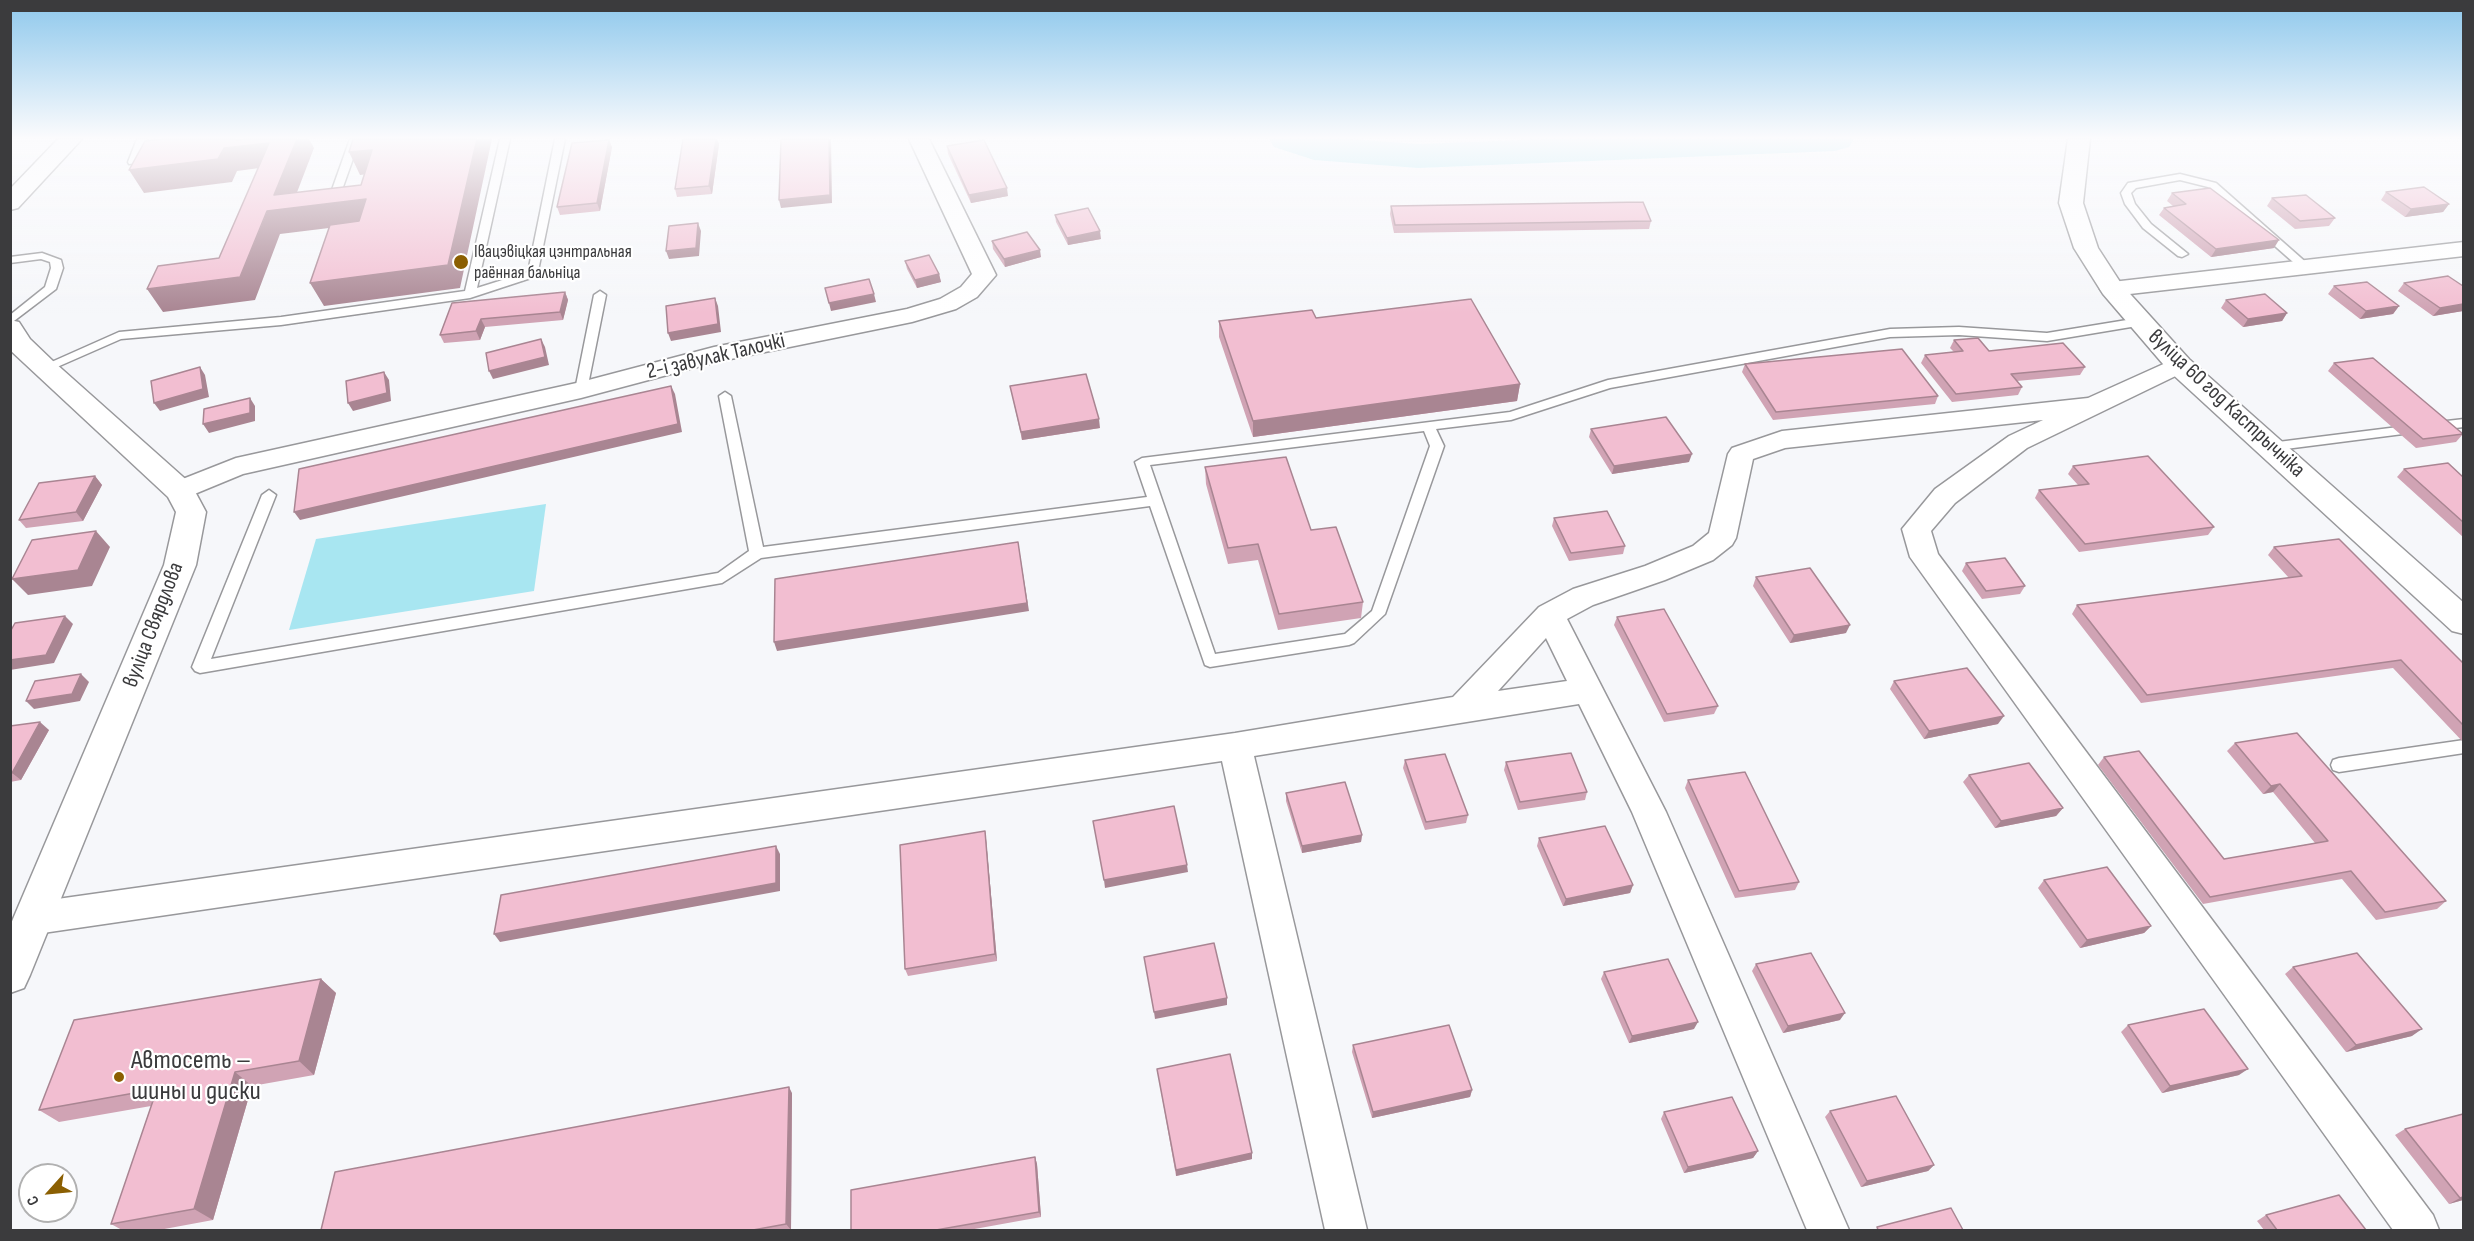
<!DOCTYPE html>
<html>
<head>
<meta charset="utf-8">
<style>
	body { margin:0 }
	#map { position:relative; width:2474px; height:1241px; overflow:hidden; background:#f6f7fa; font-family:"Sofia Sans Condensed",sans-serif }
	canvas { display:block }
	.frame { position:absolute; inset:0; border:12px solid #3b3b3d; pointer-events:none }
	.north { position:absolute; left:18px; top:1163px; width:60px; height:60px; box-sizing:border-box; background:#fff; border:2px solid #b1b1b1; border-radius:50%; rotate:243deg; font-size:16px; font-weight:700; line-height:24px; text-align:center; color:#3b3b3d }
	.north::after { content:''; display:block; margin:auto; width:21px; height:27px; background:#8b5f02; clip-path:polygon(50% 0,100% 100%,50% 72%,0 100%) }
</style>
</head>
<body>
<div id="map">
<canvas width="2474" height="1241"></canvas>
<div class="frame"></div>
<div class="north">С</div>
</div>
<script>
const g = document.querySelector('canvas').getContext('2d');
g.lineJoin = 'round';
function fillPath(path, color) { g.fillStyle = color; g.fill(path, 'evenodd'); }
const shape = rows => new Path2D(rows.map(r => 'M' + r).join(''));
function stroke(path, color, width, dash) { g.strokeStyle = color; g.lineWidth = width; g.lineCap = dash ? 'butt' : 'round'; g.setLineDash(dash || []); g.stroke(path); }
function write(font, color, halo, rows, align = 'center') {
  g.font = font + ' "Sofia Sans Condensed",sans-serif'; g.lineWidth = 4.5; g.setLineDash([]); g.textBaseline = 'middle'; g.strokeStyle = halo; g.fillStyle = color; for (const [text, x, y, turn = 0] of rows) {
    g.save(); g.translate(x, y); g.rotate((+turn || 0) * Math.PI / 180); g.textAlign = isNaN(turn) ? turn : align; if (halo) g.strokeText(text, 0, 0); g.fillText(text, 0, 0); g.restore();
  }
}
const water = shape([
	[546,504,534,591,289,630,316,539]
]);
const river = shape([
	[1269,139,1350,139,1418,144,1546,139,1854,139,1849,147,1835,151,1418,168,1314,160,1274,147,1269,139]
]);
const service = shape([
	[137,139,147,139,140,158,154,156,159,159,158,161,129,164,128,162,137,139],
	[350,139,360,139,338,201,329,203,328,201,350,139],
	[500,139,510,139,477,288,528,272,555,139,565,139,537,276,470,298,281,325,121,339,48,371,40,371,38,368,119,332,281,317,465,291,500,139],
	[2180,174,2216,183,2309,265,2309,269,2301,269,2208,187,2180,180,2136,188,2131,193,2135,204,2151,224,2188,254,2182,257,2178,256,2143,228,2125,204,2121,193,2128,183,2180,174],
	[42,253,61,260,63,268,56,289,10,324,10,315,45,287,51,268,50,262,41,259,10,263,10,257,42,253],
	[600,291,606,295,587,390,581,394,575,390,594,295,600,291],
	[2139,318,2145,322,2143,325,2047,341,1959,335,1890,337,1610,388,1511,420,1436,429,1444,446,1385,614,1354,643,1349,645,1210,667,1205,665,1150,506,761,558,722,583,200,673,195,671,192,667,262,495,269,490,276,495,211,659,718,573,749,551,719,396,725,392,731,396,763,547,1147,497,1135,462,1142,458,1510,412,1608,380,1890,329,1959,327,2047,333,2139,318],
	[1424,431,1430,446,1372,611,1345,634,1215,654,1150,465,1424,431],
	[2464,419,2464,427,2438,430,2431,426,2438,422,2464,419],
	[2398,427,2403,428,2405,431,2403,434,2270,451,2263,447,2270,443,2398,427],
	[2464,740,2464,753,2339,772,2333,770,2331,765,2333,760,2339,758,2464,740]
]);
const minor = shape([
	[909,139,929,139,996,275,977,297,956,309,912,322,716,362,581,398,243,474,180,500,170,498,166,491,170,484,236,458,581,382,714,347,907,309,940,299,961,287,972,274,909,139],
	[2464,242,2464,256,2112,296,2104,294,2100,289,2104,284,2112,282,2464,242],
	[2179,357,2188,360,2191,365,2188,370,2027,448,1955,503,1931,531,1938,554,2433,1215,2439,1230,2393,1230,1910,557,1902,529,1935,489,2009,436,2043,420,1785,448,1753,459,1736,538,1732,545,1713,560,1665,580,1593,605,1567,619,1666,812,1849,1230,1807,1230,1632,812,1579,704,1254,756,1367,1230,1325,1230,1222,761,36,934,23,929,18,918,23,907,36,902,1235,733,1453,697,1539,607,1573,589,1645,566,1693,546,1709,533,1728,454,1732,448,1782,431,2088,398,2179,357],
	[1546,638,1567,681,1498,691,1546,638]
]);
const tertiary = shape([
	[58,139,82,139,18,208,10,210,10,189,58,139],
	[2068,139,2090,139,2083,203,2098,248,2122,285,2189,359,2464,603,2464,634,2452,631,2169,371,2103,294,2074,248,2059,203,2068,139],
	[10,320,19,322,30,339,54,362,191,484,206,512,196,565,30,975,24,988,10,993,10,926,164,565,176,512,168,497,10,350,10,320]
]);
const wall = shape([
	[683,139,717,139,719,144,712,194,677,197,675,189],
	[609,140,612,147,600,211,560,215,557,207],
	[947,146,1008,196,971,203,948,154],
	[2386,192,2449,204,2443,212,2405,217,2381,200],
	[2172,193,2274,248,2211,257,2159,215,2164,208,2173,206,2167,201],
	[2272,198,2335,218,2329,226,2295,229,2267,206],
	[1391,206,1651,221,1649,229,1394,233,1390,214],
	[1055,215,1101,239,1068,245,1056,222],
	[992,241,1041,257,1005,267,993,249],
	[905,261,939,274,941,282,917,288,907,269],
	[2404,283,2463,286,2463,311,2433,316,2398,291],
	[2334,286,2399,306,2393,314,2360,319,2328,294],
	[565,292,568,300,563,320,485,327,480,340,444,343,440,335,452,303],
	[2226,300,2287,313,2282,321,2243,327,2221,308],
	[1316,318,1520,384,1517,401,1253,437,1219,337,1219,321],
	[1954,340,1989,351,2085,367,2080,375,2017,381,2022,387,2018,395,1952,402,1921,363,1925,355,1954,352,1950,348],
	[2334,363,2463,434,2456,442,2416,448,2328,371],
	[1745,364,1938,396,1935,404,1773,420,1742,372],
	[1010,386,1100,428,1022,440],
	[1591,429,1689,462,1612,474,1589,437],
	[2073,466,2214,527,2208,535,2079,552,2035,498,2039,490,2078,485,2068,474],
	[1205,467,1311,530,1363,602,1361,618,1278,630,1258,560,1228,564,1206,484],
	[2404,469,2463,477,2463,537,2397,477],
	[95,476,102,485,83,521,26,528,19,520],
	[1554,518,1625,546,1623,554,1569,561,1552,526],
	[2274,547,2463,663,2463,742,2393,668,2141,703,2072,614,2077,605,2289,578,2268,555],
	[1966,563,2025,586,2020,594,1982,599,1962,571],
	[1756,577,1846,633,1790,643,1753,586],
	[1617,617,1718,706,1714,714,1664,722,1614,625],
	[1894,681,1998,724,1924,739,1890,689],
	[10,726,49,730,21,780,10,782],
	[2235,743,2446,901,2437,909,2376,920,2342,879,2203,904,2098,765,2104,757,2224,859,2315,843,2273,792,2263,794,2227,751],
	[1405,760,1468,815,1466,823,1425,830,1403,768],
	[1506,762,1587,792,1585,800,1518,810,1504,770],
	[1969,775,2063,808,2056,816,1995,828,1963,782],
	[1688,780,1799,882,1795,890,1735,898,1685,788],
	[1286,793,1362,835,1361,842,1302,853,1286,801],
	[985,831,986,839,997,961,908,976,905,969],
	[1539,838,1633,885,1630,893,1563,906,1537,846],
	[2044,880,2151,926,2144,933,2080,948,2038,888],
	[1756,964,1840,1020,1783,1033,1752,971],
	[2293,967,2412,1036,2346,1052,2285,974],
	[1604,972,1694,1029,1629,1043,1601,979],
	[321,979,336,993,314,1075,252,1086,213,1220,159,1230,122,1230,111,1224,151,1106,59,1122,39,1110],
	[2128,1025,2239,1075,2162,1093,2121,1032],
	[1353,1045,1472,1090,1470,1097,1372,1118,1352,1052],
	[1157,1069,1252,1153,1252,1159,1176,1176],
	[792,1093,791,1230,321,1230],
	[1830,1111,1934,1165,1928,1171,1861,1187,1825,1117],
	[1664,1112,1758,1151,1753,1158,1684,1173,1661,1119],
	[2405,1129,2463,1200,2449,1204,2395,1135],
	[1035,1157,1037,1164,1041,1217,969,1230,851,1230],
	[2266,1215,2366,1230,2264,1230,2257,1221]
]);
const shadedWall = shape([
	[236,139,246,139,269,143,282,165,237,171,232,182,144,193,129,170,224,148],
	[297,139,309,139,314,148,291,208,366,199,378,222,280,234,255,300,163,312,147,289,240,277],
	[477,139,492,139,460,288,324,306,310,283],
	[716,139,717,139,719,144,712,194,709,186],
	[829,139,831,139,832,203,781,208,779,200],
	[609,140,612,147,600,211,597,203],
	[372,150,384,172,360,175,349,152],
	[1007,188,1008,196,971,203,969,195],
	[2449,204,2443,212,2405,217,2411,209],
	[698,223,701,231,699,256,669,259,666,251],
	[1100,231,1101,239,1068,245,1067,238],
	[2279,240,2274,248,2211,257,2216,249],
	[1040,250,1041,257,1005,267,1004,259],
	[939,274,941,282,917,288,915,280],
	[565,292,568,300,563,320,560,312],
	[874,294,876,302,831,311,829,303],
	[715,298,718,306,721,332,671,341,668,333],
	[2463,304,2463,311,2433,316,2440,308],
	[2399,306,2393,314,2360,319,2366,311],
	[2287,313,2282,321,2243,327,2248,319],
	[481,319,485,327,480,340,476,331],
	[541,339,545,347,549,365,493,379,489,371],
	[200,367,205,375,209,397,160,411,154,403],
	[384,372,389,380,391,401,353,411,348,403],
	[1520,384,1517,401,1253,437,1253,421],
	[671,386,675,394,682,432,300,520,294,512],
	[250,398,255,406,255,421,209,433,203,424],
	[1099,419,1100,428,1022,440,1021,432],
	[1692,454,1689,462,1612,474,1614,466],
	[95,476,102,485,83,521,76,512],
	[96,531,110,547,92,586,28,595,12,579],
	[1018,542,1029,611,777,651,774,642],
	[65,616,73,624,54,663,10,670,10,660],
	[1850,625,1846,633,1790,643,1794,635],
	[81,674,89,682,80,701,34,709,26,701],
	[2004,716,1998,724,1924,739,1929,731],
	[40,722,49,730,21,780,12,773],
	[2280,784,2273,792,2263,794,2271,786],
	[2063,808,2056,816,1995,828,2001,821],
	[985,831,986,839,997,961,995,954],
	[1362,835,1361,842,1302,853,1302,846],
	[776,846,780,854,780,891,500,942,494,934],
	[1187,865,1188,872,1105,888,1104,880],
	[1633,885,1630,893,1563,906,1566,899],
	[2151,926,2144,933,2080,948,2087,940],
	[321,979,336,993,314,1075,299,1061],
	[1227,998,1227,1005,1155,1019,1154,1012],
	[1845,1013,1840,1020,1783,1033,1788,1026],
	[1698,1022,1694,1029,1629,1043,1632,1036],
	[2422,1029,2412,1036,2346,1052,2356,1045],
	[2248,1069,2239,1075,2162,1093,2170,1086],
	[235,1072,252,1086,213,1220,194,1209],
	[789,1087,792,1093,791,1230,786,1224],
	[1472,1090,1470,1097,1372,1118,1373,1112],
	[1758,1151,1753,1158,1684,1173,1688,1167],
	[1252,1153,1252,1159,1176,1176,1176,1170],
	[1035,1157,1037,1164,1041,1217,1039,1212],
	[1934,1165,1928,1171,1861,1187,1867,1181],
	[2463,1197,2463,1200,2449,1204,2460,1198]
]);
const building = shape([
	[163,139,236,139,236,140,245,139,297,139,274,195,361,185,372,150,349,152,353,139,477,139,448,265,310,283,330,225,359,221,366,199,267,211,240,277,147,289,158,266,219,258,269,143,224,148,218,159,129,170,145,141,163,139],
	[683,139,716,139,709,186,675,189,683,139],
	[781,139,829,139,830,195,779,200,781,139],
	[609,140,597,203,557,207,572,143,609,140],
	[984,140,1007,188,969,195,947,146,984,140],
	[2424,187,2449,204,2411,209,2386,192,2424,187],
	[2210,188,2279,240,2216,249,2164,208,2186,204,2172,193,2210,188],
	[2306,195,2335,218,2300,221,2272,198,2306,195],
	[1643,202,1651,221,1395,225,1391,206,1643,202],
	[1088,208,1100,231,1067,238,1055,215,1088,208],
	[698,223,696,248,666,251,669,226,698,223],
	[1027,232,1040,250,1004,259,992,241,1027,232],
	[929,255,939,274,915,280,905,261,929,255],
	[2448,276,2463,286,2463,304,2440,308,2404,283,2448,276],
	[869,279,874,294,829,303,825,288,869,279],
	[2367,282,2399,306,2366,311,2334,286,2367,282],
	[565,292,560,312,481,319,476,331,440,335,452,303,565,292],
	[2265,294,2287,313,2248,319,2226,300,2265,294],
	[715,298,718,324,668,333,666,306,715,298],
	[1471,299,1520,384,1253,421,1219,321,1312,310,1316,318,1471,299],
	[1978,338,1989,351,2063,343,2085,367,2011,374,2022,387,1956,394,1925,355,1963,351,1954,340,1978,338],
	[541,339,545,357,489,371,486,353,541,339],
	[1902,349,1938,396,1776,412,1745,364,1902,349],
	[2373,358,2463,434,2423,439,2334,363,2373,358],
	[200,367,203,389,154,403,151,381,200,367],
	[384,372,387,393,348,403,346,381,384,372],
	[1086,374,1099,419,1021,432,1010,386,1086,374],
	[671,386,678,424,294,512,299,469,671,386],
	[250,398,250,413,203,424,204,409,250,398],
	[1666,417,1692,454,1614,466,1591,429,1666,417],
	[2148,456,2214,527,2085,544,2039,490,2089,484,2073,466,2148,456],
	[1286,457,1311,530,1336,527,1363,602,1279,614,1258,544,1228,548,1205,467,1286,457],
	[2448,463,2463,477,2463,522,2404,469,2448,463],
	[95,476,76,512,19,520,39,483,95,476],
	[1607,511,1625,546,1571,553,1554,518,1607,511],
	[96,531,78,570,12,579,32,540,96,531],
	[2339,539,2463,663,2463,725,2401,660,2147,695,2077,605,2302,576,2274,547,2339,539],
	[1018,542,1027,603,774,642,775,579,1018,542],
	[2005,558,2025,586,1986,591,1966,563,2005,558],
	[1810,568,1850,625,1794,635,1756,577,1810,568],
	[1664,609,1718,706,1667,714,1617,617,1664,609],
	[65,616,46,655,10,660,10,632,15,623,65,616],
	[1967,668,2004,716,1929,731,1894,681,1967,668],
	[81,674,72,694,26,701,35,681,81,674],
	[40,722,12,773,10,773,10,726,40,722],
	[2297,733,2446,901,2385,912,2351,871,2210,897,2104,757,2139,751,2224,859,2328,841,2280,784,2271,786,2235,743,2297,733],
	[1571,753,1587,792,1520,802,1506,762,1571,753],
	[1445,754,1468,815,1426,822,1405,760,1445,754],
	[2029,763,2063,808,2001,821,1969,775,2029,763],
	[1745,772,1799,882,1739,891,1688,780,1745,772],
	[1345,782,1362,835,1302,846,1286,793,1345,782],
	[1174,806,1187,865,1104,880,1093,821,1174,806],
	[1605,826,1633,885,1566,899,1539,838,1605,826],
	[985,831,995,954,905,969,900,845,985,831],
	[776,846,776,883,494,934,501,895,776,846],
	[2107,867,2151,926,2087,940,2044,880,2107,867],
	[1214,943,1227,998,1154,1012,1144,957,1214,943],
	[1811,953,1845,1013,1788,1026,1756,964,1811,953],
	[2357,953,2422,1029,2356,1045,2293,967,2357,953],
	[1668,959,1698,1022,1632,1036,1604,972,1668,959],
	[321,979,299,1061,235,1072,194,1209,111,1224,157,1089,39,1110,74,1020,321,979],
	[2204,1009,2248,1069,2170,1086,2128,1025,2204,1009],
	[1449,1025,1472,1090,1373,1112,1353,1045,1449,1025],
	[1230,1054,1252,1153,1176,1170,1157,1069,1230,1054],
	[789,1087,786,1224,753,1230,321,1230,335,1172,789,1087],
	[1896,1096,1934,1165,1867,1181,1830,1111,1896,1096],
	[1732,1097,1758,1151,1688,1167,1664,1112,1732,1097],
	[2463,1114,2463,1197,2460,1198,2405,1129,2463,1114],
	[1035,1157,1039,1212,936,1230,851,1230,851,1190,1035,1157],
	[2339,1195,2366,1230,2277,1230,2266,1215,2339,1195],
	[1951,1208,1963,1230,1878,1230,1877,1227,1951,1208]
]);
const markers = [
	[461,262,8,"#8b5f02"],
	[119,1077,6,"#8b5f02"]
];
const farPoinames = [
	["Івацэвіцкая цэнтральная",474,252],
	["раённая бальніца",474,273]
];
const streetNames = [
	["2-і завулак Талочкі",716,357,-13],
	["вуліца 60 год Кастрычніка",2226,404,43],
	["вуліца Свярдлова",154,625,-69]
];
const nearPoinames = [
	["Автосеть –",131,1061],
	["шины и диски",131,1092]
];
fillPath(water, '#a8e6f1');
fillPath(river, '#a8e6f1');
stroke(service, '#98989b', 3);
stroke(minor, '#98989b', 3);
stroke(tertiary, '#98989b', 3);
fillPath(service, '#fff');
fillPath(minor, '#fff');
fillPath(tertiary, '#fff');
fillPath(wall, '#d0a3b4');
fillPath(shadedWall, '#a98592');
fillPath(building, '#f2bed1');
stroke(building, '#a98592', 1.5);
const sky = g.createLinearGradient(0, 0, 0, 313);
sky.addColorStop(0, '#8ec8ec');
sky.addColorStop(0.44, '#fbfbfd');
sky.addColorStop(1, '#fbfbfd00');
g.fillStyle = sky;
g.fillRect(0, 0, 2474, 313);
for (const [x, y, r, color] of markers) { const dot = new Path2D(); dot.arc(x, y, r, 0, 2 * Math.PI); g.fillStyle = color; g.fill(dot); stroke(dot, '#fff', 2); }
write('18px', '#3b3b3d', '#fff', farPoinames, 'left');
write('22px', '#3b3b3d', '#fff', streetNames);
write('27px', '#3b3b3d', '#fff', nearPoinames, 'left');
</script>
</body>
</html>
